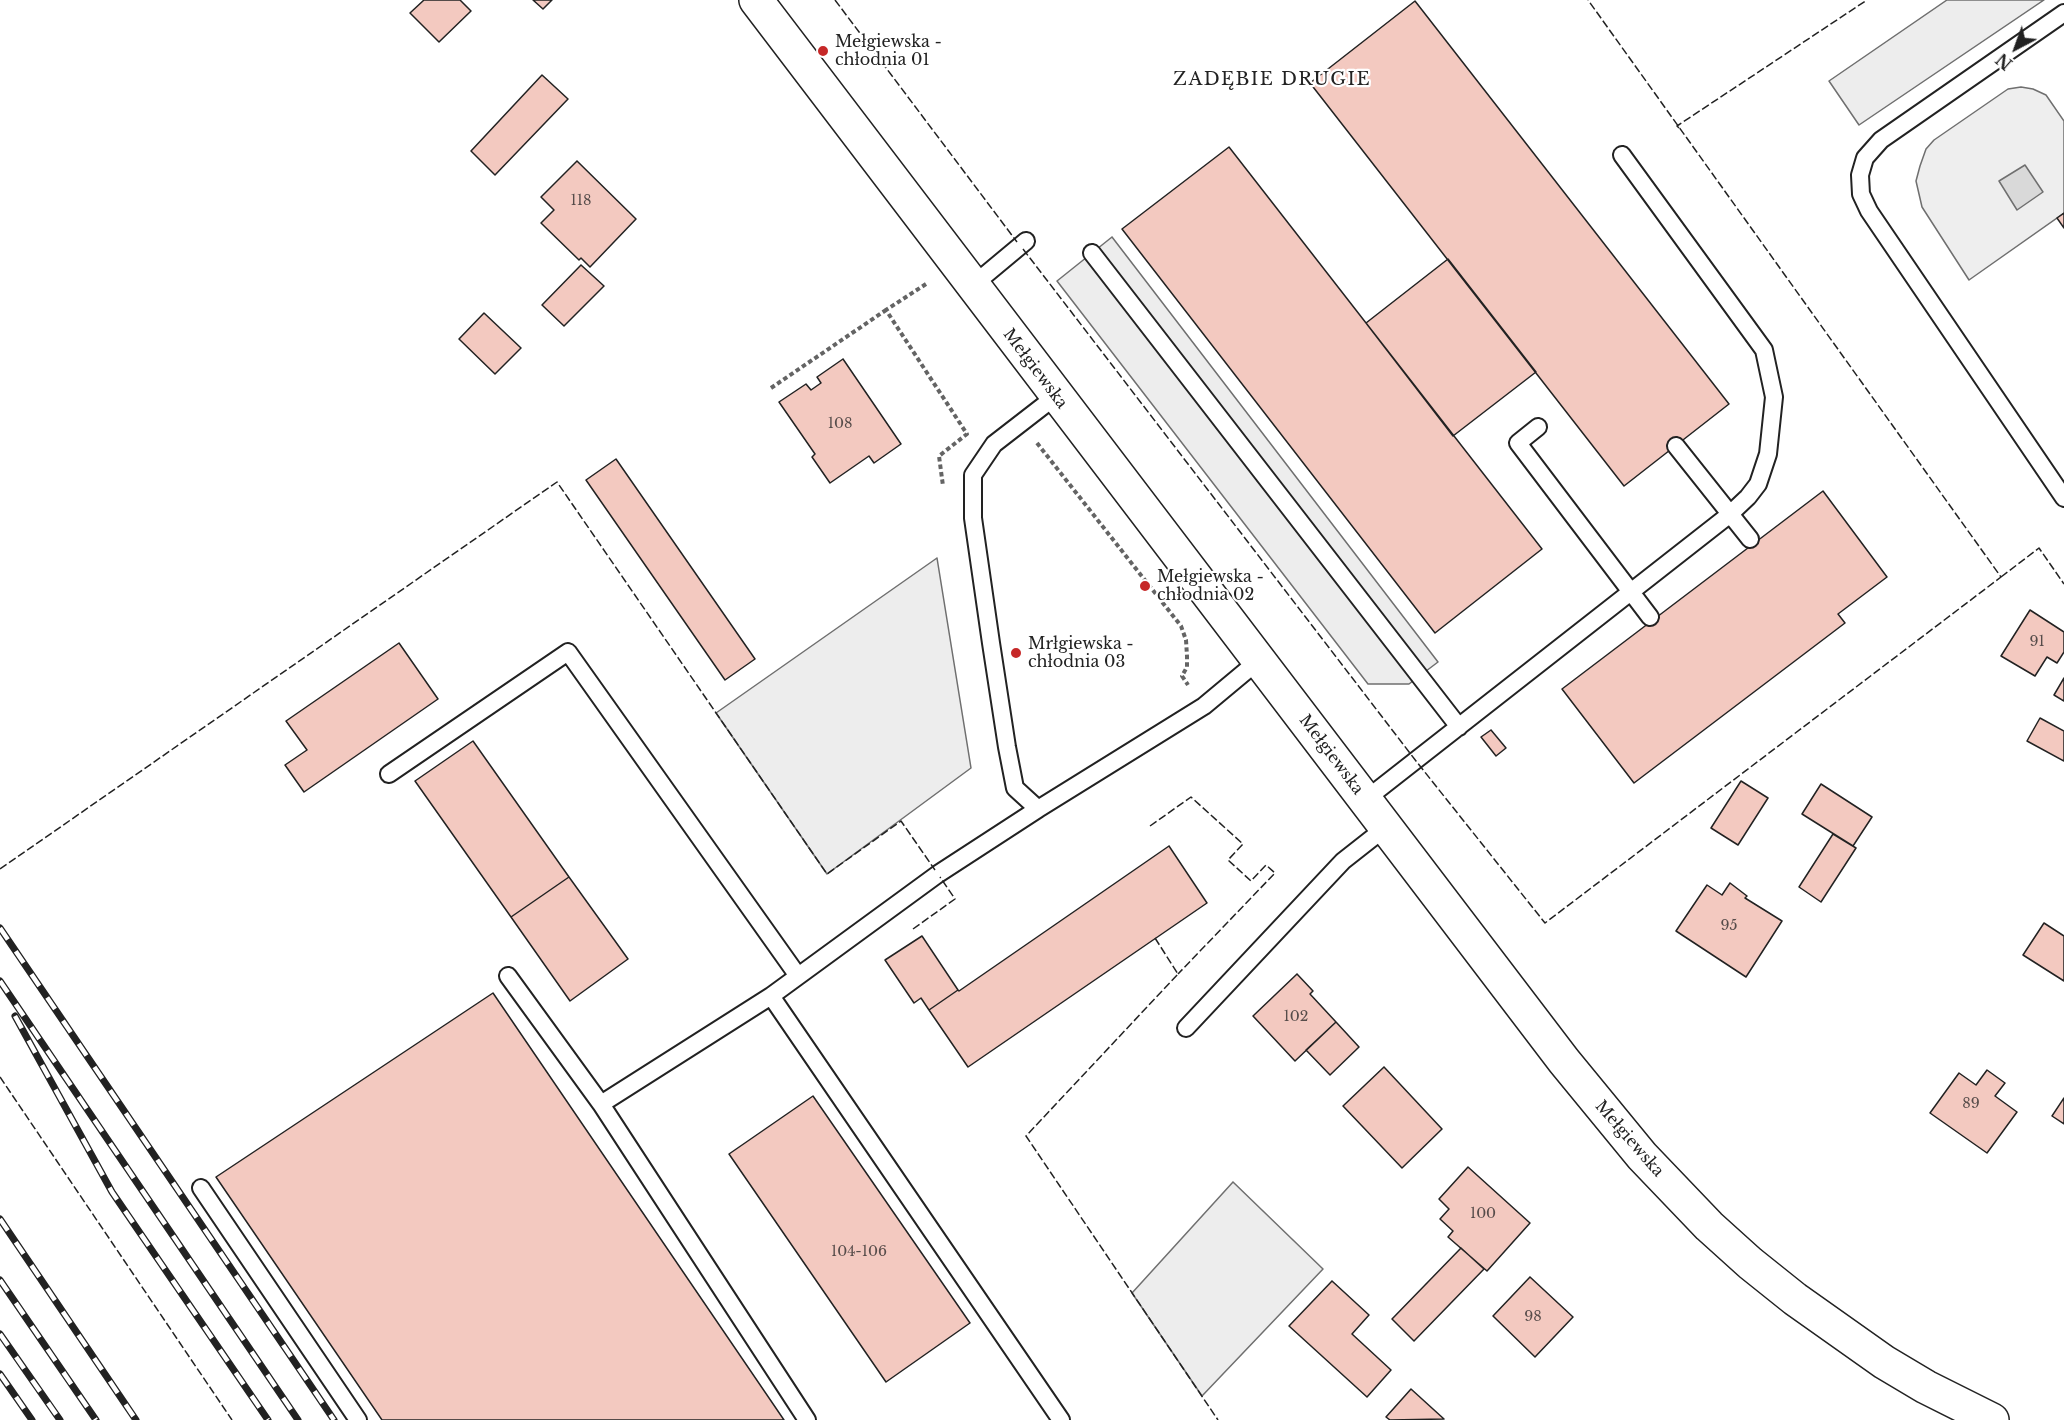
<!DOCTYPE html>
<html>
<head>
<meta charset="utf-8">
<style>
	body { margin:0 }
	#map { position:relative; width:2064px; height:1420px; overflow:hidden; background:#fff; font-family:"Libre Baskerville",serif }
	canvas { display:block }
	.north { position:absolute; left:1986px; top:18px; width:60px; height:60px; -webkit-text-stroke:4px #fff; paint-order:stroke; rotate:221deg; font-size:16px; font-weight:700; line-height:24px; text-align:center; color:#222 }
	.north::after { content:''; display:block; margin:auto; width:21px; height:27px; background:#222; clip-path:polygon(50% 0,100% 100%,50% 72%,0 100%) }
</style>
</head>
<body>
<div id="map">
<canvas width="2064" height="1420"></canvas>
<div class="north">N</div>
</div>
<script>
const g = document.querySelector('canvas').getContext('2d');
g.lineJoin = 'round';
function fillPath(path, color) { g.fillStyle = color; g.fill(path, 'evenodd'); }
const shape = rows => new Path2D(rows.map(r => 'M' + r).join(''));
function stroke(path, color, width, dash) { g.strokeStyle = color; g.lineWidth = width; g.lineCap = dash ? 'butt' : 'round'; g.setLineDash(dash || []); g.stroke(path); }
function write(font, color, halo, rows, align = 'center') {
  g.font = font + ' "Libre Baskerville",serif'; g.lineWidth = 4.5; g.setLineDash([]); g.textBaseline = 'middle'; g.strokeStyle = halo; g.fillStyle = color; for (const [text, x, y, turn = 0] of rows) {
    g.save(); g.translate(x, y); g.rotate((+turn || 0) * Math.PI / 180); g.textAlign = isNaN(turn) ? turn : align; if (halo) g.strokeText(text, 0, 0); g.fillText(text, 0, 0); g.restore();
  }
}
const green = shape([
	[2021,87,2033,89,2046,95,2064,121,2064,213,1969,280,1922,207,1916,181,1920,166,1926,149,1934,140,2008,89,2021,87]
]);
const parking = shape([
	[1947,0,2044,0,1859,125,1829,81,1947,0],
	[1112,237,1438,662,1409,684,1368,684,1057,281,1112,237],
	[937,558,971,768,827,874,716,713,937,558],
	[1233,1182,1323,1269,1202,1396,1132,1293,1233,1182]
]);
const water = shape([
	[2025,165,2043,192,2017,210,1999,181,2025,165]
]);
const building = shape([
	[424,0,460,0,471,11,439,42,410,13,424,0],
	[533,0,552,0,543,9,533,0],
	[1415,1,1729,404,1624,486,1310,83,1415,1],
	[542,75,568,99,495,175,471,151,542,75],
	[1229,147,1542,549,1435,633,1122,229,1229,147],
	[577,161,636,219,590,267,581,258,579,260,541,223,554,210,541,197,577,161],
	[2064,213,2064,228,2057,218,2064,213],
	[1448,259,1536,372,1453,436,1366,323,1448,259],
	[581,265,604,286,564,326,542,305,581,265],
	[484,313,521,348,495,374,459,339,484,313],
	[843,359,901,444,874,463,869,456,830,483,812,457,815,454,779,402,806,384,811,390,821,383,817,377,843,359],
	[616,459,755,659,725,680,586,480,616,459],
	[1823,491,1887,577,1838,614,1845,623,1634,783,1562,689,1823,491],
	[2030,610,2064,632,2064,652,2057,663,2047,657,2035,676,2001,656,2030,610],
	[399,643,438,699,304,792,285,765,307,750,286,721,399,643],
	[2064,678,2064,701,2054,695,2064,678],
	[2040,718,2064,731,2064,761,2027,741,2040,718],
	[1491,730,1506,748,1496,756,1481,737,1491,730],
	[473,741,569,877,511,917,415,781,473,741],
	[1741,781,1768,798,1738,845,1711,828,1741,781],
	[1821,784,1872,817,1853,846,1802,814,1821,784],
	[1833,834,1856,848,1821,902,1799,887,1833,834],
	[1169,846,1207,903,968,1067,929,1010,958,990,959,991,1169,846],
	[569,877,628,959,570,1001,511,917,569,877],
	[1730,883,1747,896,1745,898,1782,921,1746,977,1676,931,1707,885,1722,895,1730,883],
	[2044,923,2064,936,2064,981,2023,955,2044,923],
	[922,936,958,990,929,1010,921,998,914,1003,885,960,922,936],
	[1297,974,1313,991,1310,994,1336,1022,1295,1061,1253,1016,1297,974],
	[493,993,784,1420,382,1420,216,1177,493,993],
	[1336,1022,1359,1047,1330,1075,1306,1050,1336,1022],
	[1384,1067,1442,1129,1402,1168,1343,1106,1384,1067],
	[1987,1070,2005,1083,1995,1096,2017,1112,1987,1153,1930,1113,1959,1073,1976,1085,1987,1070],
	[813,1096,970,1323,886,1382,729,1154,813,1096],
	[2064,1098,2064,1124,2052,1116,2064,1098],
	[1468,1167,1530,1223,1487,1271,1448,1237,1453,1231,1440,1219,1449,1209,1439,1199,1468,1167],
	[1461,1248,1484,1269,1414,1341,1392,1319,1461,1248],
	[1530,1277,1573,1317,1535,1357,1493,1316,1530,1277],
	[1332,1281,1369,1315,1352,1334,1391,1370,1367,1397,1289,1326,1332,1281],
	[1411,1389,1444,1419,1390,1420,1386,1417,1411,1389]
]);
const path = shape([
	[926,284,886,310,967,434,939,456,943,486],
	[771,388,886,310],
	[1037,443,1181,626,1186,640,1187,656,1187,667,1182,676,1188,685]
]);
const service = shape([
	[2064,13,1881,140,1865,158,1860,175,1861,194,1869,211,2064,498],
	[1092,253,1459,727],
	[972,286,1026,241],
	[1056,396,994,444,973,475,973,518,991,643,1007,747,1015,788,1038,809,1204,706,1258,661],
	[1538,427,1518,443,1650,617],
	[1676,446,1750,539],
	[389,774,568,652,798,976],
	[1365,800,1729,515,1748,497,1758,484,1768,454,1774,397,1764,350,1622,155],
	[508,976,601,1104,807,1420],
	[771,996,938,874,1038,809],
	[1186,1028,1343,861,1385,828],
	[601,1104,771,996,1061,1420],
	[201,1188,358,1420]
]);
const minor = shape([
	[756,0,1564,1061,1642,1156,1709,1226,1750,1263,1795,1299,1884,1362,1926,1387,1992,1420]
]);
const rail = shape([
	[0,928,334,1420],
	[0,981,298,1420],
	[15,1016,112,1192,268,1420],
	[0,1219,136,1420],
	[0,1280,96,1420],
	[0,1334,60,1420],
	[0,1374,32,1420]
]);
const fence = shape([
	[835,0,1017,242],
	[1679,128,1677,126,1867,0],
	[1023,249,1416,761,1545,923,2001,577,1588,0],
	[2001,577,2039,548,2064,584],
	[1150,826,1191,797,1243,844,1228,860,1251,881,1266,865,1275,873,1178,974],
	[0,869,557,482,827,874,901,821,935,870],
	[913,929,955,899,940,877],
	[1155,938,1178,974,1026,1136,1218,1420],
	[0,1077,232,1420]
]);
const markers = [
	[823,51,6,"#c62828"],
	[1145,586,6,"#c62828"],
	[1016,653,6,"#c62828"]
];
const numberNames = [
	["118",581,201],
	["108",840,424],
	["91",2037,642],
	["95",1729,926],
	["102",1296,1017],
	["89",1971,1104],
	["100",1483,1214],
	["104-106",859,1252],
	["98",1533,1317]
];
const poiNames = [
	["Mełgiewska -",835,42],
	["chłodnia 01",835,60],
	["Mełgiewska -",1157,577],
	["chłodnia 02",1157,595],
	["Mrłgiewska -",1028,644],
	["chłodnia 03",1028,662]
];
const streetNames = [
	["Mełgiewska",1035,369,53],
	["Mełgiewska",1331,755,53],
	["Mełgiewska",1629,1139,49]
];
const neighbourhoodNames = [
	["ZADĘBIE DRUGIE",1272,80]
];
fillPath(green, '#eee');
stroke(green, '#6f6f6f', 1.5);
fillPath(parking, '#ededed');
stroke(parking, '#6f6f6f', 1.5);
fillPath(water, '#d9d9d9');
stroke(water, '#6f6f6f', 1.5);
fillPath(building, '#f3c9c0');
stroke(building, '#222', 1.5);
stroke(service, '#222', 20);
stroke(minor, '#222', 36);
stroke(path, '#646464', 4, [4.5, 3]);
stroke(service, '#fff', 16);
stroke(minor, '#fff', 33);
stroke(rail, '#222', 7);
stroke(rail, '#fff', 4.5, [14]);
stroke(fence, '#222', 1.5, [8, 3]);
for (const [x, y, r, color] of markers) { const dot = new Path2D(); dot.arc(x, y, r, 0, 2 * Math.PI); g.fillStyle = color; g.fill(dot); stroke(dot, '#fff', 2); }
write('14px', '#564c4a', null, numberNames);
write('16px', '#222', '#fff', poiNames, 'left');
write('16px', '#222', '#fff', streetNames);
g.letterSpacing = '1.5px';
write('18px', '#222', '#fff', neighbourhoodNames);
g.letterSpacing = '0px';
</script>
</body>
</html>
